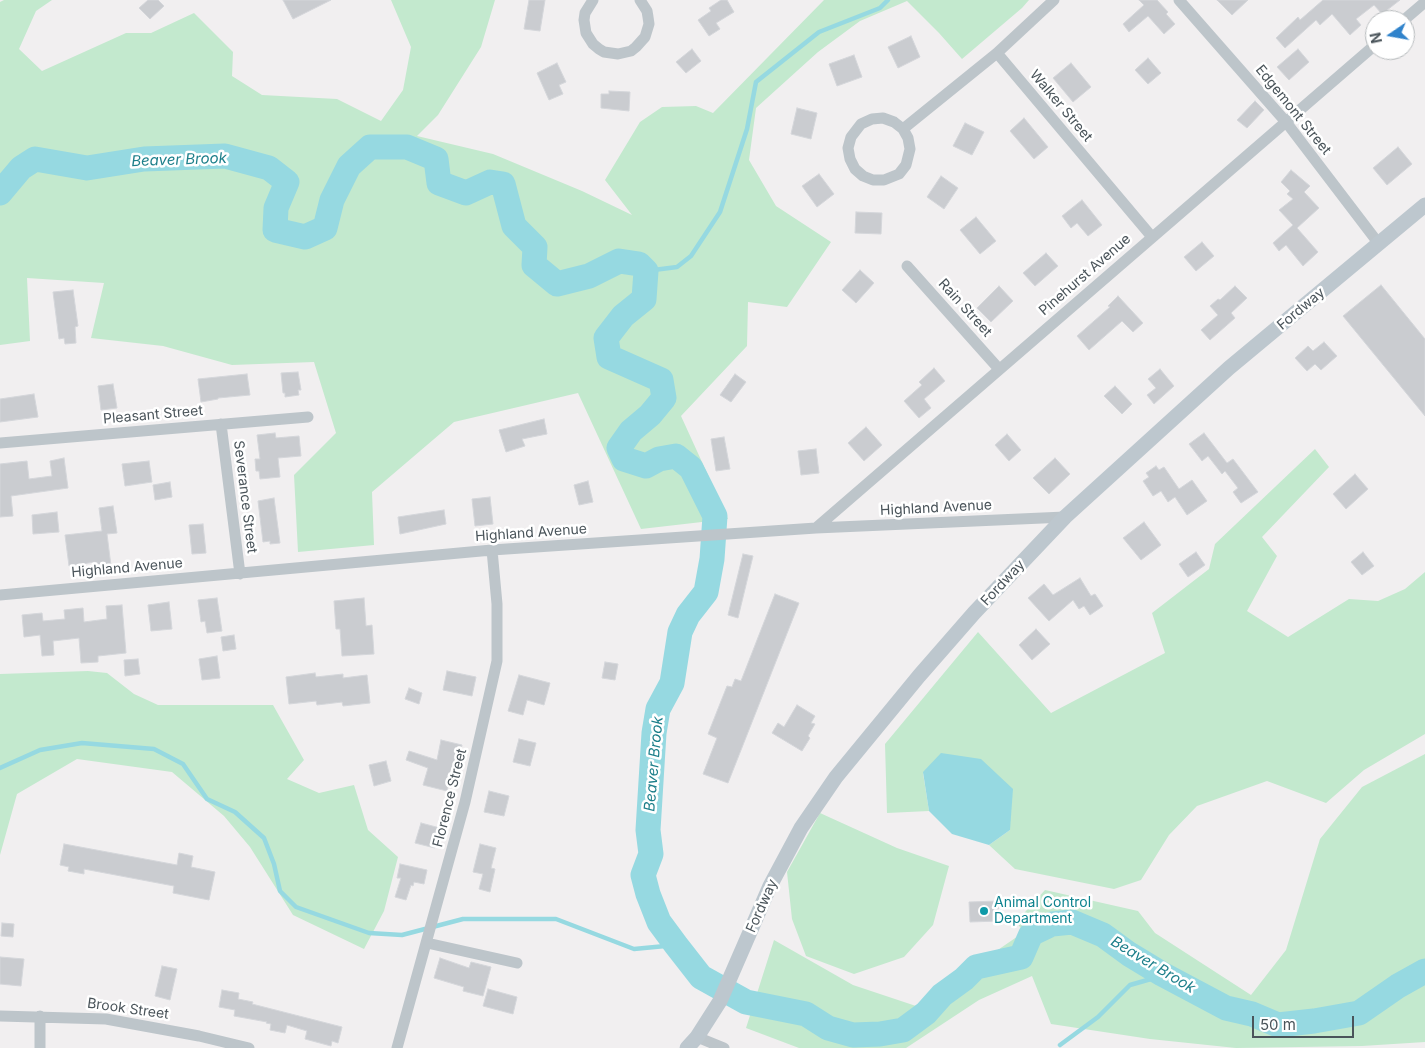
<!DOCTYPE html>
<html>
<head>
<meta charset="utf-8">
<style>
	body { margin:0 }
	#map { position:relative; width:1425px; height:1048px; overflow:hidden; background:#f1eff0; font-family:Inter,sans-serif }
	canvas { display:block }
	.north { position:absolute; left:1365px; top:10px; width:50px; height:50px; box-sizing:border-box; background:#fff; border:1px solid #b7bbbd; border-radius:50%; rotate:258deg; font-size:14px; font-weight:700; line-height:20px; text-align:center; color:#4a545a }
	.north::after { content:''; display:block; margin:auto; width:18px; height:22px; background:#3083cb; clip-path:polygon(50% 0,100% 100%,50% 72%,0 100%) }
	.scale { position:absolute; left:1252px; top:1016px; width:102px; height:22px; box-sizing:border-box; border:2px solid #4a545a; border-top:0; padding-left:6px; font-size:15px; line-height:18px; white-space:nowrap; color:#4a545a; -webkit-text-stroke:4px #fff; paint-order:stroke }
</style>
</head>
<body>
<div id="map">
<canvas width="1425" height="1048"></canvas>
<div class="north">N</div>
<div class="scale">50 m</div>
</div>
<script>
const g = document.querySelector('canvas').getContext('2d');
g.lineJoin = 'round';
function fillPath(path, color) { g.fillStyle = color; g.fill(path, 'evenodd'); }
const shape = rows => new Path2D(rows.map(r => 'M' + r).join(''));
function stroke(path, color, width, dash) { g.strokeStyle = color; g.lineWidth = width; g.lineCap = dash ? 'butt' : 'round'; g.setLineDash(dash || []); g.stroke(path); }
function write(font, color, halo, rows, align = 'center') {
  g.font = font + ' Inter,sans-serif'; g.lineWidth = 5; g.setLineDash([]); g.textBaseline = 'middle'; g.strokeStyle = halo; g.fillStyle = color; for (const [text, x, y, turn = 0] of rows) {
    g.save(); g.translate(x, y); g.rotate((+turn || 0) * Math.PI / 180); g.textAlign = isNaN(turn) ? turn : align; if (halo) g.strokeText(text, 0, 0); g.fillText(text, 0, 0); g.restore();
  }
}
const green = shape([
	[4,0,52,0,36,11,19,49,42,71,126,33,151,33,194,13,233,52,232,76,262,95,337,99,381,121,403,90,411,47,391,0,495,0,481,47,438,115,417,136,493,154,582,191,632,215,605,180,640,122,662,107,696,106,713,113,824,0,1029,0,1022,8,962,59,939,33,907,1,860,21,818,52,756,108,749,160,776,206,831,242,787,307,748,302,747,346,681,416,728,519,641,529,578,393,454,422,372,492,374,545,298,552,294,475,336,433,314,362,232,365,163,346,91,338,104,283,27,278,30,341,0,345,0,2],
	[1315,449,1329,467,1262,537,1277,556,1247,611,1288,637,1349,599,1378,601,1405,589,1425,572,1425,734,1364,770,1326,803,1267,781,1197,806,1169,835,1141,880,1114,889,1015,869,989,845,1010,830,923,773,929,811,887,813,885,744,978,632,1051,713,1165,653,1152,613,1209,569,1215,544],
	[88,671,107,673,134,694,158,705,273,705,304,760,287,779,319,793,354,785,368,830,398,857,384,911,364,949,293,915,250,847,224,816,172,772,77,759,17,794,0,855,0,674],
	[1425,754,1425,1042,1362,1046,1236,1048,1150,1039,1051,1024,1032,976,979,1000,906,1048,799,1048,746,1028,774,940,853,985,916,1006,1024,932,1016,922,1045,890,1138,911,1155,933,1251,995,1286,950,1320,839,1362,787],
	[820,813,897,848,949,866,933,925,904,957,854,974,806,956,792,919,787,872]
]);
const water = shape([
	[941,753,981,759,1013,789,1010,830,989,845,952,834,929,811,923,772]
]);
const stream = shape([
	[646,271,677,267,691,256,720,212,747,129,756,82,819,32,880,8,888,0],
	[0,768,40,750,82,743,154,749,183,764,207,799,235,812,264,838,274,864,280,891,296,907,369,933,402,935,463,919,556,919,634,949,676,945],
	[1060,1045,1098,1017,1130,985,1165,975]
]);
const river = shape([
	[0,193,21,168,35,159,87,168,144,159,225,156,269,168,287,182,276,208,275,230,305,237,325,228,332,200,349,166,370,147,407,147,436,159,439,183,466,193,490,182,503,184,514,226,535,247,534,265,557,284,589,276,619,261,639,264,646,271,644,299,623,316,606,338,609,357,661,380,664,398,650,415,631,431,619,448,624,459,646,466,659,459,676,456,691,468,715,516,712,559,706,592,688,615,680,632,672,683,658,709,654,733,648,830,651,854,643,875,648,894,659,922,676,945,701,977,746,1002,806,1014,828,1028,853,1035,880,1034,903,1030,926,1013,942,995,964,979,976,967,1021,957,1031,934,1052,924,1072,922,1103,935,1129,954,1162,974,1226,1008,1252,1014,1278,1025,1314,1021,1359,1013,1398,986,1425,971]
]);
const building = shape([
	[148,0,158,0,164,6,150,19,139,8,148,0],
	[283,0,331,0,293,19,283,0],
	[529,0,545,0,540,31,524,29,529,0],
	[721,0,727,0,734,12,716,23,720,29,709,36,698,20,711,11,709,8,721,0],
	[1139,0,1157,0,1168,12,1166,14,1175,24,1164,34,1148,16,1129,32,1123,24,1144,5,1139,0],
	[1217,0,1248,0,1232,15,1217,0],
	[1323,0,1400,0,1382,14,1374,5,1356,19,1361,25,1350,35,1332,14,1320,25,1316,20,1285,48,1276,38,1298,17,1300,20,1323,0],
	[911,36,920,57,898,68,888,47,911,36],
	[692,49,701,61,686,73,676,62,692,49],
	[1298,49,1309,62,1289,80,1277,67,1298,49],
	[854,55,862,77,837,86,829,64,854,55],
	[1148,58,1161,73,1148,84,1135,70,1148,58],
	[557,63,566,82,559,85,563,94,549,100,537,73,557,63],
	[1071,63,1091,87,1073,102,1053,78,1071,63],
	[609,91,630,92,629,111,601,108,601,94,609,94,609,91],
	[1255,101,1264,110,1247,128,1237,120,1255,101],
	[797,108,817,113,811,139,791,134,797,108],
	[1024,118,1048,147,1034,159,1010,131,1024,118],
	[965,123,984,132,972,155,953,146,965,123],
	[1398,147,1412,164,1387,185,1373,168,1398,147],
	[1291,170,1310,186,1304,192,1319,208,1297,228,1318,252,1303,266,1286,245,1279,251,1273,243,1293,225,1279,210,1293,199,1287,194,1290,191,1281,182,1291,170],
	[819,174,834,194,817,207,802,186,819,174],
	[941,176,958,188,944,209,927,197,941,176],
	[1082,200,1102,225,1088,236,1077,223,1071,228,1062,216,1082,200],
	[856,212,882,213,881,234,855,233,856,212],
	[976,217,996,241,980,254,960,230,976,217],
	[1202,242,1214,256,1196,271,1184,257,1202,242],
	[1046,253,1058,266,1035,286,1023,273,1046,253],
	[860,270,874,283,856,303,842,290,860,270],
	[1381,285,1425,339,1425,416,1343,316,1381,285],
	[999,286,1013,301,991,322,977,308,999,286],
	[1235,286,1247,298,1231,313,1235,318,1210,340,1201,330,1218,315,1210,306,1218,299,1220,300,1235,286],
	[73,290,78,326,75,327,76,343,65,344,64,338,59,339,53,292,73,290],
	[1118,296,1143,323,1133,332,1122,321,1089,350,1077,336,1110,307,1108,306,1118,296],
	[1324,342,1337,356,1321,370,1315,364,1307,371,1295,358,1308,346,1313,351,1324,342],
	[934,368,945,381,924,399,931,408,919,418,904,401,922,385,919,382,934,368],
	[1160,369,1174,386,1154,404,1147,395,1156,388,1148,379,1160,369],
	[298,372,301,390,298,390,299,395,285,397,285,393,283,393,281,373,298,372],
	[247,374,250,395,218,398,218,399,201,402,198,379,247,374],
	[735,374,746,382,731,402,720,395,735,374],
	[113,384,117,408,101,410,98,386,113,384],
	[1115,386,1132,404,1122,414,1104,396,1115,386],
	[34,394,38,417,0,422,0,399,34,394],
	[544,419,547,434,522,439,525,446,506,452,499,430,544,419],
	[866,427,882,445,864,461,848,443,866,427],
	[275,433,276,438,299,436,301,456,278,458,280,477,260,479,259,471,256,471,255,459,260,459,257,435,275,433],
	[1204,433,1227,463,1233,459,1258,492,1241,503,1233,492,1238,488,1225,471,1222,474,1208,456,1202,461,1189,444,1204,433],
	[1007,434,1021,450,1009,461,995,445,1007,434],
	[724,437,730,469,716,471,711,439,724,437],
	[816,449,819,473,801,475,798,451,816,449],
	[64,458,68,488,11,496,13,516,0,517,0,464,27,461,29,479,52,476,50,461,64,458],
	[1055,458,1070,474,1049,494,1033,478,1055,458],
	[149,461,152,482,125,486,122,464,149,461],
	[1156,466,1159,470,1164,467,1179,489,1192,480,1207,501,1187,515,1175,497,1168,502,1161,491,1153,496,1143,481,1149,477,1146,473,1156,466],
	[1355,474,1368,489,1346,509,1333,494,1355,474],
	[588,481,593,502,579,505,574,485,588,481],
	[170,482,172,497,155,500,153,485,170,482],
	[490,497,493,524,475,526,472,499,490,497],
	[274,498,280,543,270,544,270,541,263,542,258,501,274,498],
	[113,506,117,533,107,534,111,566,96,568,95,562,69,566,65,535,102,531,99,508,113,506],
	[444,510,446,524,400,534,398,517,444,510],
	[57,512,59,532,33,534,32,515,57,512],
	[1144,522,1161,545,1141,560,1123,538,1144,522],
	[203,524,206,553,192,554,189,525,203,524],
	[1196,552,1205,565,1188,577,1179,564,1196,552],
	[1363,552,1374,566,1362,575,1351,562,1363,552],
	[743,554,753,556,738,618,728,615,743,554],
	[1080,578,1091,596,1095,594,1103,606,1090,615,1084,606,1079,609,1073,600,1049,621,1028,598,1044,584,1053,595,1080,578],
	[775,594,799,603,728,783,703,774,717,738,708,734,727,686,732,687,735,679,741,681,775,594],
	[217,598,222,631,207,633,205,621,201,622,198,600,217,598],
	[364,598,366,626,372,625,374,654,342,656,340,629,336,629,334,601,364,598],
	[169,602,172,629,151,631,148,605,169,602],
	[122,605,126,653,98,656,98,662,81,663,79,638,53,641,54,655,42,656,40,635,24,637,22,615,42,613,43,621,65,619,64,610,83,608,84,622,107,619,106,606,122,605],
	[1036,629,1050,644,1032,660,1019,645,1036,629],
	[234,635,236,649,223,651,221,637,234,635],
	[217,656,220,678,202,680,199,659,217,656],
	[138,659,140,674,125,676,124,660,138,659],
	[605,662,618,664,615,680,602,678,605,662],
	[447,671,476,677,472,696,443,690,447,671],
	[315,673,316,677,343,674,343,678,367,675,370,703,343,706,342,702,317,705,316,701,289,704,286,677,315,673],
	[519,675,550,683,544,705,527,700,523,715,508,711,519,675],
	[409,688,422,693,419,704,405,699,409,688],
	[797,705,815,716,811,723,815,724,808,736,810,738,802,751,772,733,778,723,784,727,797,705],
	[519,739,536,743,530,766,513,762,519,739],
	[441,740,462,745,460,756,456,755,447,791,423,785,428,768,406,760,409,751,437,760,441,740],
	[386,761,391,781,374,786,369,765,386,761],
	[489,791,509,796,504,816,484,812,489,791],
	[421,823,440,828,435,848,415,843,421,823],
	[64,844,177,865,179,853,193,856,191,867,215,872,209,900,173,893,174,886,84,869,84,874,68,871,69,867,60,865,64,844],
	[480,844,496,848,491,868,495,869,490,892,479,889,483,874,473,872,480,844],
	[400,864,427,870,424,884,414,882,413,886,411,885,406,900,395,897,401,878,397,878,400,864],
	[998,901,999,921,970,922,969,902,998,901],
	[2,923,14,924,13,937,1,936,2,923],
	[0,957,24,959,21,986,0,984,0,957],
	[440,958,469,968,471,962,491,967,483,996,463,991,464,987,434,978,440,958],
	[162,966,177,969,170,1000,155,996,162,966],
	[488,989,517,997,513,1014,483,1006,488,989],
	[222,990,239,993,238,999,253,1002,252,1004,342,1027,338,1043,332,1041,331,1046,305,1039,307,1031,287,1025,285,1033,270,1030,271,1024,266,1023,267,1022,234,1016,235,1010,219,1007,222,990]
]);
const street = shape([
	[593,0,585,13,584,20,586,33,593,44,599,49,604,52,618,54,631,51,636,47,645,37,649,24,648,17,647,11,640,0],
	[1054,0,997,53,1152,237],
	[1179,0,1286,122,1379,244],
	[1404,20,1425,2],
	[903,129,908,138,910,149,906,165,899,174,884,180,873,180,863,176,855,169,850,159,848,148,851,137,861,124,872,119,883,118,894,122,903,129,997,53],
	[907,266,999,369],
	[221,424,240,574],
	[0,443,308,417],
	[816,528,1375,45],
	[0,595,492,550,816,528,1065,517],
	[427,943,517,963],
	[0,1016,106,1019,199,1036,249,1048],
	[697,1037,724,1048],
	[40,1048,40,1016],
	[397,1048,465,802,497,661,497,604,492,550]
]);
const secondary = shape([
	[687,1048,697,1037,720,1001,770,886,801,828,836,777,919,676,974,613,1065,517,1229,368,1425,205]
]);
const markers = [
	[984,911,5,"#0f9aa8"]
];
const streetNames = [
	["Walker Street",1061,106,50],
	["Edgemont Street",1293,110,51],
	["Pinehurst Avenue",1085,275,-41],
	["Rain Street",965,308,48],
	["Fordway",1301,309,-40],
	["Pleasant Street",153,415,-5],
	["Severance Street",245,497,83],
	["Highland Avenue",936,508,-3],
	["Highland Avenue",531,533,-4],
	["Highland Avenue",127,568,-5],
	["Fordway",1003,583,-47],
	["Florence Street",450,798,-76],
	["Fordway",762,906,-66],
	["Brook Street",128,1009,8]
];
const cultureNames = [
	["Animal Control",994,903],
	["Department",994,919]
];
const waterNames = [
	["Beaver Brook",179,160,-2],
	["Beaver Brook",654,764,-85],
	["Beaver Brook",1153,965,31]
];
fillPath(green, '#c3e9ce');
fillPath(water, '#96d9e1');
stroke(stream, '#96d9e1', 4.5);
stroke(river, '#96d9e1', 25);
fillPath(building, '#caccd0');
stroke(building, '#d4d6da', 1);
stroke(street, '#bdc5ca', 11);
stroke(secondary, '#bdc7ce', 15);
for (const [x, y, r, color] of markers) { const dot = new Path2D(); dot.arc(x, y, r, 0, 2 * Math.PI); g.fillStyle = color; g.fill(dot); stroke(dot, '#fff', 2); }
write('14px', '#4a545a', '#fff', streetNames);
write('14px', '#0d838f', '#fff', cultureNames, 'left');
write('italic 15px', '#1d7f8a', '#fff', waterNames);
</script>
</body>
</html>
